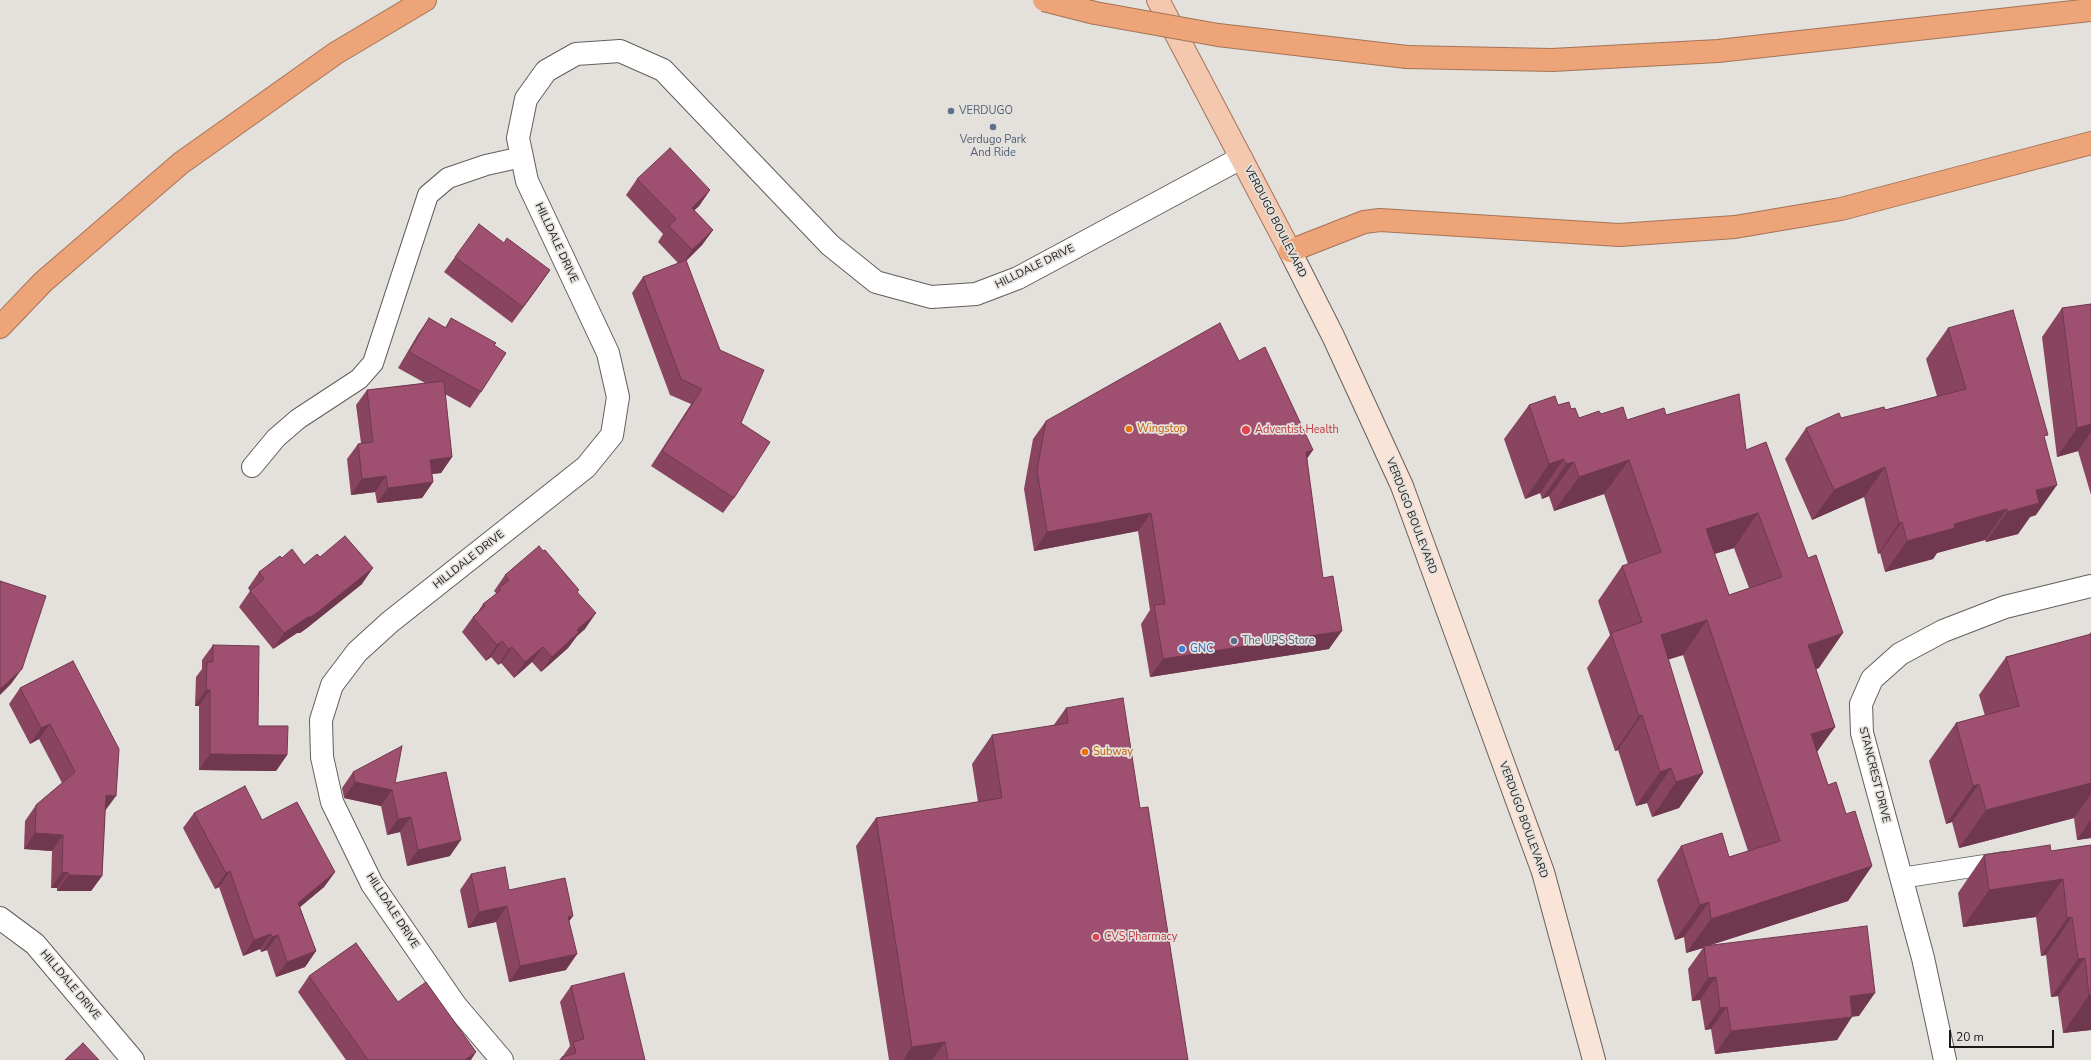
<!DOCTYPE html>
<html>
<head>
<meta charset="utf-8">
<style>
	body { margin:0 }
	#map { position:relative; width:2091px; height:1060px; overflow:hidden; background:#e4e1dd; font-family:"Nunito Sans",sans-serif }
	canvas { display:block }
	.scale { position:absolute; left:1949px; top:1030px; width:105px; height:18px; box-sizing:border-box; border:2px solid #1b1a19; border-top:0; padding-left:5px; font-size:12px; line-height:14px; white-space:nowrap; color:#1b1a19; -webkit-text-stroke:3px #e4e1dd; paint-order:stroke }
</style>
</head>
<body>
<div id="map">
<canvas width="2091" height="1060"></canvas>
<div class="scale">20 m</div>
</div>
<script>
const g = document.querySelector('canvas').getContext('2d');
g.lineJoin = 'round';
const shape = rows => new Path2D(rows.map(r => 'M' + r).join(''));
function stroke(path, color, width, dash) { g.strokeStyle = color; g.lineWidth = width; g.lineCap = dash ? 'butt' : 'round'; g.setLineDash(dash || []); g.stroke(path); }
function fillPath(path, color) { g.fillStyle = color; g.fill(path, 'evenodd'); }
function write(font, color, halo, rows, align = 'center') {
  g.font = font + ' "Nunito Sans",sans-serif'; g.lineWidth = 3.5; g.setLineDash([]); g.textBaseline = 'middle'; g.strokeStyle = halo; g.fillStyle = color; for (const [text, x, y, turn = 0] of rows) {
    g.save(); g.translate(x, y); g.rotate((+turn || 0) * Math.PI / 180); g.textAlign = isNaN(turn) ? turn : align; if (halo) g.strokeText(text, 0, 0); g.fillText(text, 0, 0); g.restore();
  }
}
const lane = shape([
	[252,467,276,438,298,419,359,379,373,363,428,195,448,178,486,165,522,157],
	[1901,878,2004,862]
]);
const street = shape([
	[0,918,35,944,133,1060],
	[502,1060,456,1006,372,884,332,802,322,757,321,720,332,685,357,652,390,622,586,467,612,435,618,397,608,353,527,181,518,138,526,99,546,71,576,54,620,51,663,70,830,245,876,282,931,297,976,294,1018,278,1241,158],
	[1945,1060,1923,958,1862,733,1861,704,1872,679,1900,654,1943,631,2005,607,2091,586]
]);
const secondary = shape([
	[1290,251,1333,336,1402,486,1543,872,1594,1060]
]);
const primary = shape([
	[1158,0,1290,251]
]);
const highway = shape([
	[1407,57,1552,60,1718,51,2091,10],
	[1290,251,1364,222,1380,220,1619,235,1735,227,1841,209,2091,143],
	[0,327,43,282,181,163,336,53,425,0]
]);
const highwayBridge = shape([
	[1044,0,1095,13,1218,35,1407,57]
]);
const wall = shape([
	[637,179,710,190,699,206,694,210,713,230,702,245,686,261,741,423,734,498,723,513,651,466,691,404,670,395,632,293,643,277,678,263,658,242,663,234,626,195],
	[504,243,550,270,512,323,444,272,455,257],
	[2091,304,2091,495,2078,451,2057,457,2042,337,2062,308],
	[429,318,445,328,451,318,494,345,481,392,470,408,445,394,452,457,441,473,432,474,433,482,422,498,377,503,375,492,351,495,347,459,358,444,361,443,356,405,367,390,425,383,398,368,418,334],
	[1948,328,2045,439,2036,515,2030,517,2018,534,1986,542,1985,540,1937,553,1933,559,1885,572,1880,553,1878,554,1864,497,1812,520,1785,459,1806,428,1841,418,1885,410,1937,396,1926,359],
	[1239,361,1307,458,1329,649,1150,677,1141,624,1150,610,1138,531,1034,551,1024,489,1033,439,1046,421],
	[1529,405,1558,405,1571,409,1579,418,1601,414,1627,420,1666,415,1746,450,1819,668,1816,669,1835,727,1817,752,1828,785,1846,814,1872,866,1848,901,1711,945,1859,1016,1852,1016,1837,1040,1715,1054,1711,1029,1705,1030,1700,1000,1692,1001,1688,969,1703,948,1686,953,1684,937,1675,940,1657,880,1681,846,1729,857,1748,851,1683,655,1668,659,1703,773,1679,808,1652,817,1647,803,1636,806,1618,750,1615,751,1587,668,1610,635,1598,601,1622,566,1628,564,1604,494,1554,511,1549,496,1542,499,1540,493,1525,499,1504,439],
	[1734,548,1749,588,1729,595,1714,554],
	[320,557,362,584,307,628,300,633,297,633,273,649,239,607,250,591,248,588,259,572,282,558,304,565],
	[505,575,578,592,585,629,577,636,568,648,541,672,532,662,514,678,501,663,498,665,491,657,486,661,462,632,473,617,477,613,483,604,495,595,496,593,494,591],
	[2091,632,2091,838,2077,840,2074,818,1959,848,1952,822,1946,824,1929,761,1956,723,1985,716,1979,695,2006,657,2089,635],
	[213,645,258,726,287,755,276,771,199,770,199,706,195,706,196,677,202,669,202,660],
	[73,661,105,811,102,876,91,891,57,891,57,888,51,888,52,851,24,849,25,821,36,805,62,783,39,739,30,744,9,704,20,688],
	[1066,708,1140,808,1188,1060,889,1060,856,846,876,818,978,802,972,764,992,735,1053,726],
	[353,772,395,783,450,856,407,866,400,832,387,835,381,806,344,798,342,788],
	[194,813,262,820,335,872,324,887,300,907,316,951,305,967,276,977,267,950,261,952,260,949,243,956,219,887,215,889,183,828],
	[2091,845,2091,1030,2063,1033,2058,996,2051,997,2046,955,2041,956,2036,917,1963,927,1958,893,1984,855,2051,851],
	[471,874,573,916,569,921,566,970,509,982,496,922,468,928,460,890],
	[309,976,398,1002,471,1060,346,1060,298,992],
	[571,986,645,1060,559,1060,563,1056,570,1046,560,1002]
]);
const shadedWall = shape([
	[710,190,699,206,681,223,692,208],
	[713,230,702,245,681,266,692,250],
	[550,270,539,286,512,323,523,307],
	[2091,424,2091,432,2078,451,2057,457,2077,428],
	[1313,450,1300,469,1306,452],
	[452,457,441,473,419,475,430,460],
	[1564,459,1540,493,1525,499,1549,464],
	[1629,460,1604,494,1554,511,1579,477],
	[1574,462,1549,496,1542,499,1566,464],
	[1885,467,1864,497,1812,520,1834,490],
	[386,476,375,492,351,495,362,479],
	[433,482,422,498,377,503,388,488],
	[2057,485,2036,515,2030,517,2018,534,1986,542,2007,512,2036,490],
	[2007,509,1985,540,1937,553,1933,559,1885,572,1907,541,1954,524],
	[1151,513,1138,531,1034,551,1047,532],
	[1758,513,1734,548,1682,564,1706,529],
	[1902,522,1880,553,1878,554,1899,523],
	[373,568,362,584,307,628,300,633,297,633,273,649,284,633],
	[596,613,585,629,577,636,568,648,541,672,552,657,577,630],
	[1707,620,1683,655,1636,670,1661,635],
	[1342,631,1329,649,1150,677,1163,659],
	[1843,633,1819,668,1783,680,1808,645],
	[502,641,491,657,486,661,497,645],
	[512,647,501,663,498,665,509,649],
	[543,647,532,662,514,678,525,662],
	[22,669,11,684,0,695,0,689],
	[206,690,210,690,199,706,195,706],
	[1642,715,1618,750,1615,751,1639,716],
	[50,724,39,739,30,744,41,728],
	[1835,727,1810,761,1811,734],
	[210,754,287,755,276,771,199,770],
	[1671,768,1647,803,1636,806,1660,772],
	[1703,773,1679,808,1652,817,1676,782],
	[355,782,392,790,381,806,344,798],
	[2091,783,2091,794,2074,818,1959,848,1986,810],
	[1979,784,1952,822,1946,824,1973,786],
	[106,795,116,796,105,811],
	[411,817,400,832,387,835,398,819],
	[2091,819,2091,838,2077,840],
	[35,833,63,835,52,851,24,849],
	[461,840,450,856,407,866,418,850],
	[1872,866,1848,901,1704,947,1704,946,1703,948,1686,953,1711,919],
	[230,871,219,887,215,889,226,873],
	[68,872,57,888,51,888,62,873],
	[335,872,324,887,287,918,298,903],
	[68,875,102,876,91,891,57,891],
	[2063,879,2036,917,1963,927,1989,890],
	[1709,902,1684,937,1675,940,1700,905],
	[507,906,496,922,468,928,479,912],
	[573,916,562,931,568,917],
	[2072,917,2046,955,2041,956,2067,918],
	[271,934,260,949,243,956,254,940],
	[278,935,267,950,261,952,272,937],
	[316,951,305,967,276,977,287,962],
	[577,954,566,970,509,982,520,966],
	[2085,958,2058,996,2051,997,2078,959],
	[1716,977,1700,1000,1692,1001,1708,978],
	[1875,993,1859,1016,1834,1019,1850,996],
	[2089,995,2091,995,2091,1030,2063,1033],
	[1727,1007,1711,1029,1705,1030,1720,1008],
	[1852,1017,1837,1040,1715,1054,1731,1031],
	[945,1042,932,1060,903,1060,912,1047],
	[476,1052,471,1060,465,1060]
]);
const building = shape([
	[670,148,710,190,692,208,713,230,692,250,669,226,676,219,637,179,670,148],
	[479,224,504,243,507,238,550,270,523,307,455,257,479,224],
	[686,260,720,350,764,370,741,423,770,442,734,498,662,451,702,389,681,379,643,277,686,260],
	[2091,304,2091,424,2077,428,2062,308,2091,304],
	[2013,310,2048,435,2044,436,2057,485,2036,490,2039,503,2007,512,2007,509,1954,524,1955,528,1907,541,1902,522,1899,523,1885,467,1834,490,1806,428,1839,413,1841,418,1884,407,1885,410,1966,389,1948,328,2013,310],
	[429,318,446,328,451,318,496,343,494,345,506,353,481,392,409,352,429,318],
	[1220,323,1239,361,1265,347,1313,450,1306,452,1323,578,1333,576,1342,631,1163,659,1154,605,1165,604,1151,513,1047,532,1037,470,1046,421,1220,323],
	[444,381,452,457,430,460,433,482,388,488,386,476,362,479,358,444,373,442,367,390,444,381],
	[1739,394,1746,450,1766,442,1808,558,1816,555,1843,633,1808,645,1835,727,1811,734,1828,785,1836,782,1846,814,1855,811,1872,866,1711,919,1709,902,1700,905,1681,846,1722,833,1729,857,1780,841,1707,620,1661,635,1703,773,1676,782,1671,768,1660,772,1642,715,1639,716,1611,633,1642,622,1622,566,1661,552,1629,460,1579,477,1574,462,1566,464,1564,459,1549,464,1529,405,1555,396,1558,405,1569,402,1571,409,1575,408,1579,418,1599,411,1601,414,1623,407,1627,420,1664,408,1666,415,1739,394],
	[1758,513,1782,577,1729,595,1706,529,1758,513],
	[345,536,373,568,318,612,311,617,308,617,284,633,250,591,264,579,259,572,280,556,282,558,292,549,304,565,317,554,320,557,345,536],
	[539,546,543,551,545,550,579,590,577,592,596,613,577,630,579,632,552,657,543,647,525,662,512,647,509,649,502,641,497,645,473,617,485,606,483,604,501,590,499,588,509,580,505,575,539,546],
	[0,581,46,596,22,669,0,689,0,581],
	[2091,634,2091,783,1986,810,1979,784,1973,786,1956,723,2019,706,2006,657,2091,634],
	[213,645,259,646,258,726,288,726,287,755,210,754,210,690,206,690,207,662,213,662,213,645],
	[73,661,119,749,116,796,106,795,102,876,68,875,68,872,62,873,63,835,35,833,36,805,75,772,50,724,41,728,20,688,73,661],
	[1123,698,1140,808,1148,807,1188,1060,948,1060,945,1042,912,1047,876,818,1002,798,992,735,1068,723,1066,708,1123,698],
	[402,746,395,783,446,772,461,840,418,850,411,817,398,819,392,790,355,782,353,772,402,746],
	[245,786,262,820,297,802,335,872,298,903,316,951,287,962,278,935,272,937,271,934,254,940,230,871,226,873,194,813,245,786],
	[2050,845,2051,851,2091,845,2091,995,2089,995,2085,958,2078,959,2072,917,2067,918,2063,879,1989,890,1984,855,2050,845],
	[505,867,509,890,565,878,573,916,568,917,577,954,520,966,507,906,479,912,471,874,505,867],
	[1867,926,1875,993,1850,996,1852,1017,1731,1031,1727,1007,1720,1008,1716,977,1708,978,1704,946,1867,926],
	[356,943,398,1002,426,982,476,1052,465,1060,368,1060,309,976,356,943],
	[624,973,645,1060,562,1060,562,1057,576,1053,573,1042,584,1039,571,986,624,973],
	[83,1043,99,1060,65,1060,83,1043]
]);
const markers = [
	[951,111,4,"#5c6f8a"],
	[993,127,4,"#5c6f8a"],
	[1129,429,4,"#e8710a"],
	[1246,430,5,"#e0444e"],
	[1234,641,4,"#5c6f8a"],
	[1182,649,4,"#3f7fe0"],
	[1085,752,4,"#e8710a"],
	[1096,937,4,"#e0444e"]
];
const serviceNames = [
	["VERDUGO",959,111],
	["Verdugo Park",993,140,"center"],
	["And Ride",993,153,"center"],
	["The UPS Store",1242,641]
];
const streetNames = [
	["VERDUGO BOULEVARD",1275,222,63],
	["HILLDALE DRIVE",556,243,65],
	["HILLDALE DRIVE",1035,267,-26],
	["VERDUGO BOULEVARD",1411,516,69],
	["HILLDALE DRIVE",469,560,-38],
	["STANCREST DRIVE",1874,775,76],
	["VERDUGO BOULEVARD",1523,820,70],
	["HILLDALE DRIVE",392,911,57],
	["HILLDALE DRIVE",70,985,50]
];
const foodNames = [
	["Wingstop",1137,429],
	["Subway",1093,752]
];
const healthNames = [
	["Adventist Health",1255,430],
	["CVS Pharmacy",1104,937]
];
const shopNames = [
	["GNC",1190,649]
];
stroke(lane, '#615f5c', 22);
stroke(street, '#615f5c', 24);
stroke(secondary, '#615f5c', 24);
stroke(primary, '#a47457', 24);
stroke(highway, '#a47457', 24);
stroke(lane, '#fff', 20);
stroke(street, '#fff', 22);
stroke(secondary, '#fae4d7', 22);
stroke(primary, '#f4c8af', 22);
stroke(highway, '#eda479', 22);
stroke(highwayBridge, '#a47457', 24, []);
stroke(highwayBridge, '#eda479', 22);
fillPath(wall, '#894560');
fillPath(shadedWall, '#6f384e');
fillPath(building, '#9f5070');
stroke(building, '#6f384e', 1);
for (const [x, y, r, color] of markers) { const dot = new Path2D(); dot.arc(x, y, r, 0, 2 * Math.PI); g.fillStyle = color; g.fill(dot); stroke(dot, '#e4e1dd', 1.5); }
write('11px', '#4e5e75', '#e4e1dd', serviceNames, 'left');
write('11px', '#1b1a19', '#e4e1dd', streetNames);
write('11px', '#c56008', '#e4e1dd', foodNames, 'left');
write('11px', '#be3a42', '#e4e1dd', healthNames, 'left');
write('11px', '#366cbe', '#e4e1dd', shopNames, 'left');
</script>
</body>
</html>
